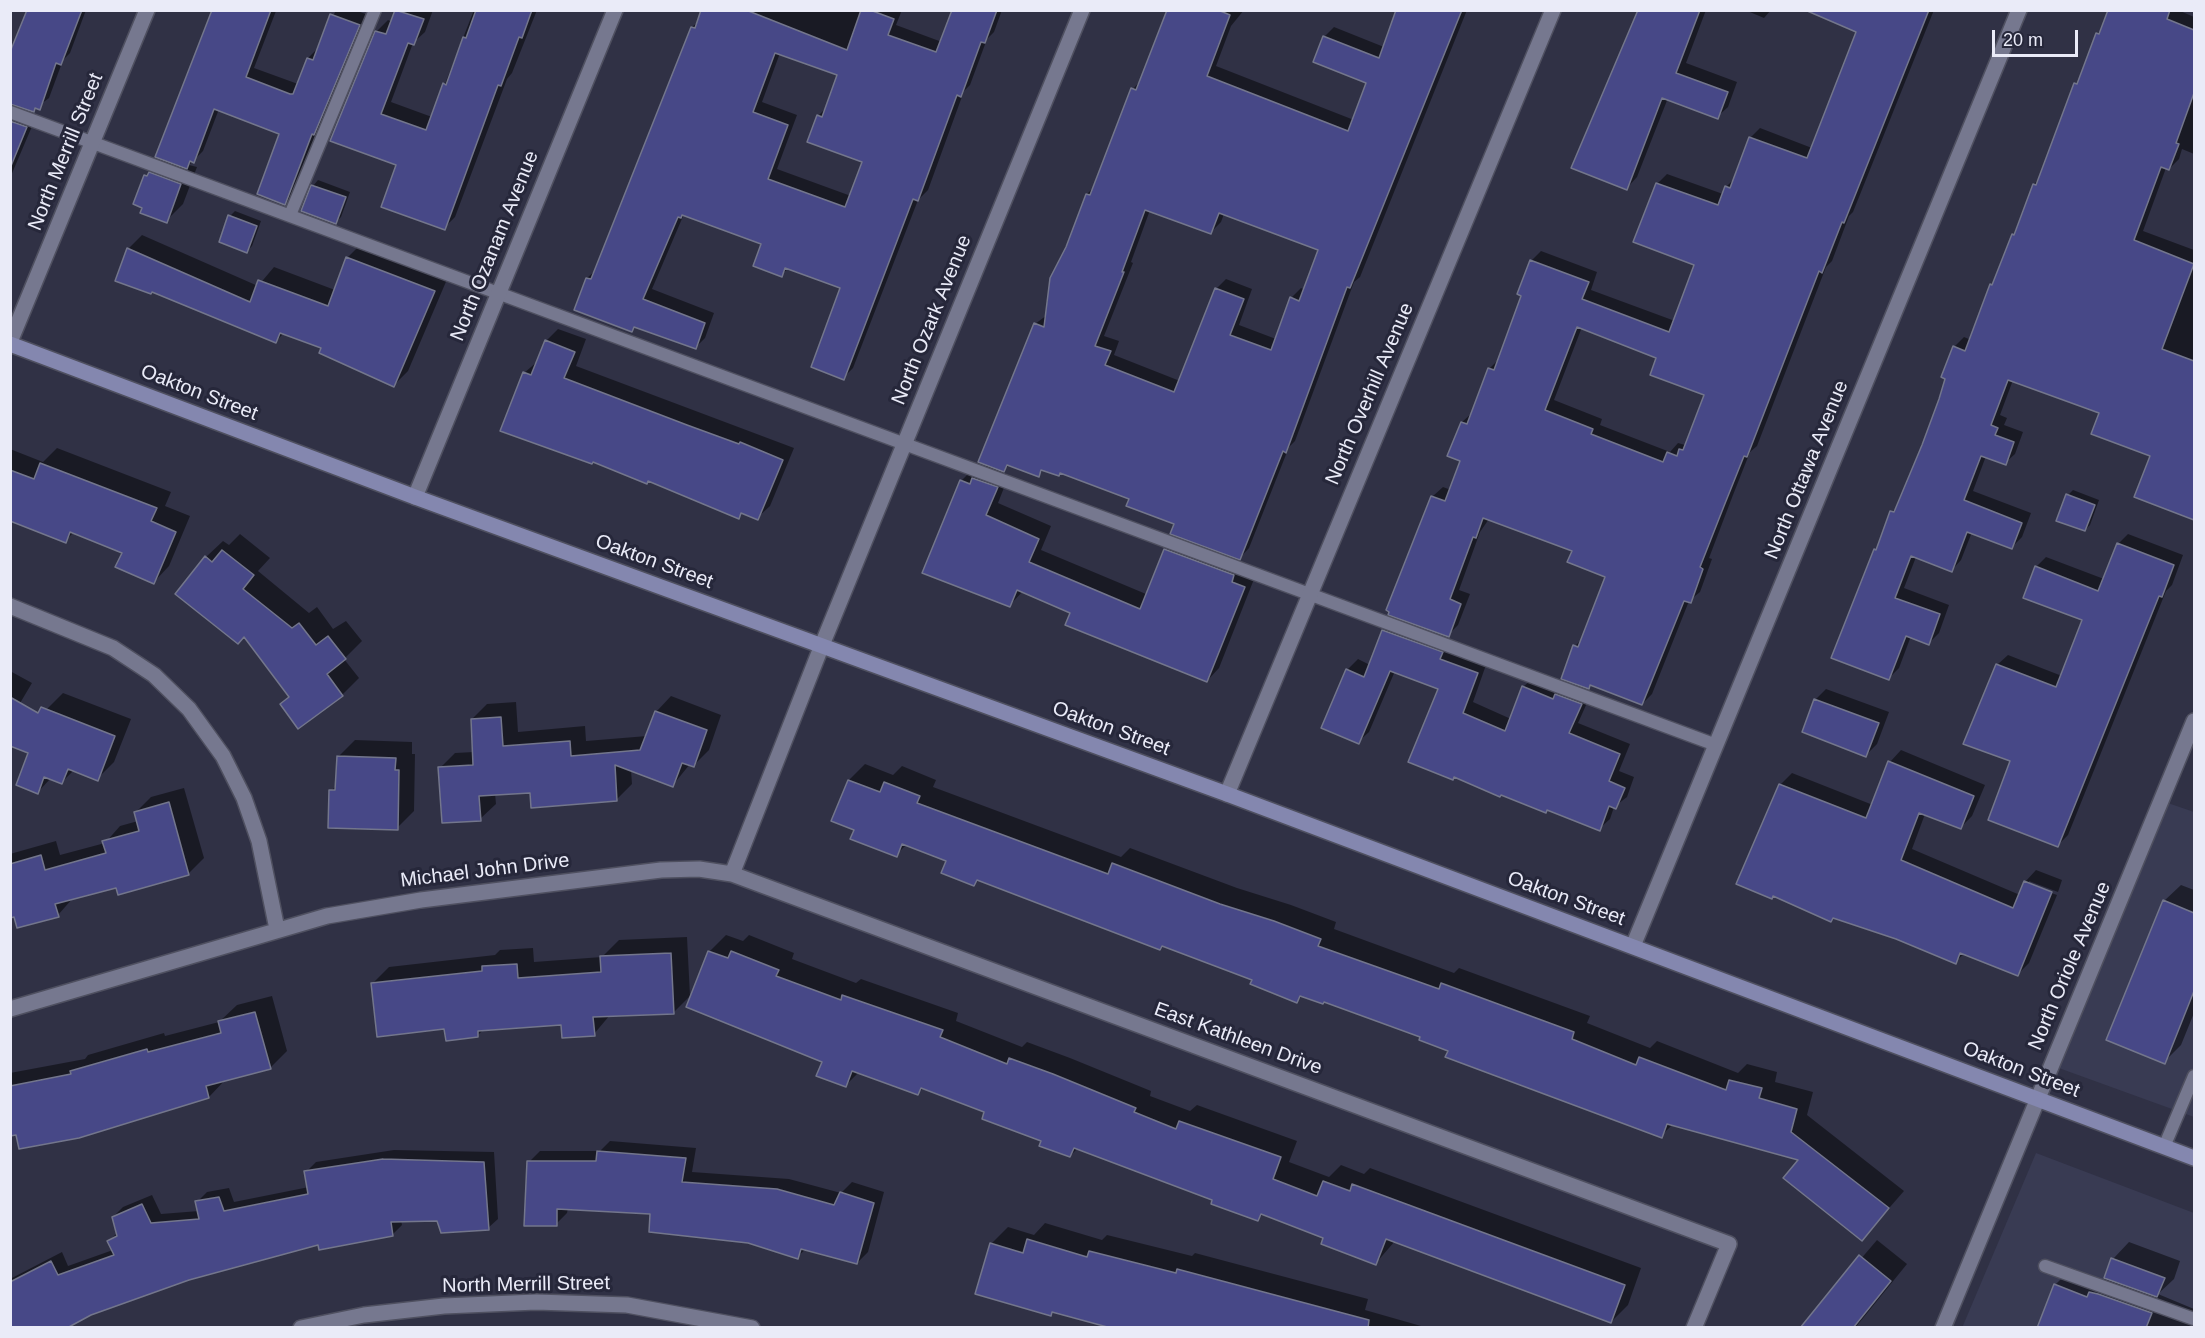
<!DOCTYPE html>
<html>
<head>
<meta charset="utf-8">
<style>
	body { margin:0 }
	#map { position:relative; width:2205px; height:1338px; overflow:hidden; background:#303145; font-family:Helvetica,sans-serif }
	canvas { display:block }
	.frame { position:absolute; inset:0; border:12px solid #eaebf8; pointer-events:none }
	.scale { position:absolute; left:1992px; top:30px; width:86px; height:27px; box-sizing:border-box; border:3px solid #eaebf8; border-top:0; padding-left:8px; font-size:18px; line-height:21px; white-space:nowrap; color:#eaebf8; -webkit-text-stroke:4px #26273a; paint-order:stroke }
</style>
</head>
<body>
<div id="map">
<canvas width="2205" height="1338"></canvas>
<div class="frame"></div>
<div class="scale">20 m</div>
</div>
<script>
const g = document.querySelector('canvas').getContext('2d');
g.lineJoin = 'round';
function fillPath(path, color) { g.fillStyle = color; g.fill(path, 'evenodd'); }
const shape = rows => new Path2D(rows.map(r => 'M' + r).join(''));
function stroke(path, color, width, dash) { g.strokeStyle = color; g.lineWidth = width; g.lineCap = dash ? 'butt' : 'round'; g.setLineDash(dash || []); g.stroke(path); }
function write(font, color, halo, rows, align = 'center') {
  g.font = font + ' Helvetica,sans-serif'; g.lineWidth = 6; g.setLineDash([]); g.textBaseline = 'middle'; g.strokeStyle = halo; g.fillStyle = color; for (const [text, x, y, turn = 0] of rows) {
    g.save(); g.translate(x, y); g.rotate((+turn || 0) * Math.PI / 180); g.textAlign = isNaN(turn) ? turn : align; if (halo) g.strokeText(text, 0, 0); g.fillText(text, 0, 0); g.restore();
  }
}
const built = shape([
	[2165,802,2194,812,2194,1117,2056,1067],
	[2036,1153,2194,1213,2194,1327,1962,1328]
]);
const shadow = shape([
	[28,10,86,10,70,53,63,60,49,98,33,110,13,103,13,108,36,117,10,178,10,46,14,47],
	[213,10,282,10,276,11,254,68,298,84,308,58,317,49,336,10,355,10,368,15,323,124,319,128,294,194,285,203,281,133,219,109,203,151,189,165,197,167,183,204,166,221,146,176,163,158],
	[396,10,433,10,425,32,413,43,391,102,432,117,474,10,537,10,512,73,507,79,455,217,444,228,398,164,332,140,377,31,388,20,392,22],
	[703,10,902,10,896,25,942,42,953,10,1002,10,994,32,987,39,970,85,964,91,928,190,918,200,853,368,843,378,842,288,789,268,781,275,763,243,684,214,652,289,714,313,705,338,695,348,636,326,632,330,587,278,596,270,692,27,699,21],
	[780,53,839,74,827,107,818,116,864,161,851,196,777,169,797,115,762,102],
	[1168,10,1244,10,1231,26,1216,66,1354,120,1368,82,1324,37,1334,27,1384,47,1398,10,1467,10,1360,277,1354,282,1295,441,1289,447,1249,548,1238,560,1245,563,1243,569,1256,574,1219,668,1207,681,1072,612,1023,591,1010,605,961,481,974,468,981,471,988,464,1035,324,1047,315,1067,248,1087,194,1094,187,1133,89,1141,80],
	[1150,210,1211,232,1221,222,1224,214,1320,249,1305,290,1301,288,1291,298,1276,339,1239,325,1252,289,1226,279,1216,289,1180,381,1114,355,1119,341,1104,336,1133,263,1131,262],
	[1009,465,1038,475,1044,469,1061,472,1131,498,1176,523,1179,536,1165,550,1146,594,1041,550,1051,526,998,503,1009,475,1002,472],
	[1640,10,1706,10,1686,63,1737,82,1728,107,1717,117,1668,98,1637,177,1627,188,1573,168],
	[1745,10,1771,10,1764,18],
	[1805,10,1934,10,1853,212,1849,216,1832,261,1826,267,1757,446,1750,452,1733,495,1709,558,1712,559,1700,592,1689,601,1652,694,1642,704,1591,684,1588,687,1575,646,1583,638,1607,576,1574,550,1489,519,1480,532,1459,590,1470,594,1458,625,1448,635,1388,610,1433,496,1443,487,1451,490,1462,460,1462,422,1472,413,1489,369,1500,358,1523,295,1531,261,1541,251,1597,272,1591,290,1675,321,1696,264,1657,184,1667,174,1723,194,1726,187,1735,178,1750,138,1760,128,1812,148,1858,31],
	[1582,327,1658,357,1706,394,1685,445,1678,443,1670,452,1600,425,1602,419,1554,400],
	[2109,10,2178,10,2194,17,2194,154,2182,149,2179,159,2169,169,2166,168,2143,231,2194,250,2194,515,2192,517,2152,455,2101,412,2013,380,2000,415,2007,418,2004,425,2023,432,2015,454,2005,463,1986,456,1973,491,2031,513,2022,537,2012,547,1972,532,1961,560,1952,570,1916,557,1904,588,1949,605,1939,633,1929,643,1911,636,1899,668,1889,678,1875,550,1879,545,1892,512,1899,505,1940,399,1954,347,1964,337,1971,340,2034,184,2040,178,2076,84,2080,80,2097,34,2103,28],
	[318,180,350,192,341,217,336,222,313,186],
	[235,211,261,221,252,246,247,251,230,216],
	[142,235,258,286,274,267,335,290,347,258,361,244,448,277,408,371,394,385,323,347,284,333,276,341,128,249],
	[558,329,586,339,576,366,794,448,770,506,757,518,743,512,738,517,649,480,646,483,524,373,538,361,546,341],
	[57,448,171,492,165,506,190,516,169,566,154,582,124,552,74,532,65,541,10,519,10,449,43,462],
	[2073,490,2099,500,2090,525,2085,530,2068,495],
	[240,534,270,558,258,571,309,613,317,607,333,629,346,621,362,641,344,659,359,678,342,695,299,727,282,704,290,696,206,557,223,541,229,545],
	[2128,534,2183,555,2172,585,2166,591,2068,835,2058,845,2012,761,1997,665,2008,655,2062,676,2084,619,2036,567,2046,557,2104,579,2118,544],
	[1394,620,1487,662,1473,702,1511,719,1523,687,1534,677,1591,694,1578,723,1630,744,1619,771,1634,777,1627,797,1614,807,1610,819,1599,829,1548,809,1440,688,1395,671,1369,732,1358,742,1347,670,1358,659,1370,665,1383,631],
	[10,671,32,683,10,720],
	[1826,689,1889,712,1877,744,1866,755,1815,700],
	[63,693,131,719,114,762,97,779,74,770,62,782,51,778,38,792,47,709],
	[671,696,721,715,709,750,693,766,690,764,673,785,631,770,632,784,617,799,531,791,495,793,496,804,480,819,440,768,455,753,474,752,472,719,487,704,516,702,518,732,585,726,586,741,647,736,656,712],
	[355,740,412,742,412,754,415,754,414,811,397,828,331,791,337,785,338,757],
	[1901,750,1985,785,1972,816,1961,827,1925,814,1912,849,2020,895,2025,882,2036,870,2062,880,2058,892,2029,881,2029,885,2057,895,2029,963,2018,974,1965,953,1955,962,1896,938,1738,883,1780,785,1792,773,1873,805,1890,762],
	[865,764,893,775,902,766,936,780,933,787,1121,857,1130,848,1237,888,1291,905,1336,922,1334,929,1454,973,1459,968,1590,1016,1587,1023,1650,1048,1657,1041,1738,1073,1747,1064,1777,1072,1775,1082,1813,1092,1807,1115,1904,1191,1862,1239,1800,1159,1673,1124,1661,1136,1422,1036,1325,1001,1303,995,1297,1001,1254,979,1164,945,1160,949,979,880,974,884,948,860,907,844,896,855,856,829,849,780],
	[184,788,204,858,188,874,117,886,73,898,58,915,10,916,10,854,56,841,60,855,105,843,120,826,138,821,136,812,151,797],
	[2181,885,2194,890,2194,1013,2181,1045,2164,1062,2164,901],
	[726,935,743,941,749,935,794,953,792,959,856,983,861,979,958,1013,956,1021,1022,1047,1027,1042,1070,1058,1151,1091,1150,1096,1190,1111,1197,1105,1297,1141,1289,1162,1329,1177,1341,1165,1364,1174,1370,1168,1641,1268,1628,1305,1611,1322,1395,1241,1376,1263,1325,1237,1264,1213,1257,1220,1214,1199,1078,1148,1070,1156,986,1111,924,1087,918,1094,859,1072,846,1085,709,952],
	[687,937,690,996,673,1013,610,1015,594,1034,562,1024,484,1029,478,1035,446,1028,372,984,389,967,495,955,500,950,533,948,534,962,602,957,619,940],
	[272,996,287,1051,270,1068,226,1079,209,1097,10,1135,10,1073,85,1059,88,1055,164,1033,165,1036,219,1022,237,1005],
	[610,1141,696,1148,692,1172,789,1179,841,1193,852,1182,884,1192,868,1252,857,1263,806,1249,797,1257,651,1213,568,1208,567,1213,556,1224,529,1162,540,1151,600,1151],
	[394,1150,494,1152,498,1219,488,1228,438,1220,401,1220,402,1225,392,1235,319,1243,10,1328,10,1279,62,1252,68,1266,113,1250,109,1241,118,1232,113,1217,123,1207,152,1195,161,1214,199,1211,197,1202,207,1192,229,1188,234,1202,309,1187,306,1172,316,1162],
	[1045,1223,1102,1240,1107,1235,1192,1256,1195,1253,1368,1299,1365,1310,1428,1328,1117,1328,1053,1311,1051,1314,991,1244,1008,1227,1034,1235],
	[1877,1240,1907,1264,1855,1328,1802,1328],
	[2129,1242,2180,1261,2174,1279,2158,1294,2194,1309,2194,1328,2039,1328,2055,1285,2072,1268,2103,1280,2113,1259]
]);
const building = shape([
	[27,10,82,10,61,65,56,63,40,110,35,108,34,112,10,104,10,52,27,10],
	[212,10,271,10,246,77,290,94,293,94,307,58,313,60,330,14,360,25,314,135,312,134,285,205,257,194,279,134,214,109,194,163,190,161,187,169,155,157,212,10],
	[395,10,424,19,414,45,408,43,381,114,426,130,443,83,446,85,463,37,466,38,476,10,532,10,522,38,519,37,501,86,498,85,445,230,381,207,396,165,330,141,375,31,386,34,395,10],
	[701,10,746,10,847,50,861,10,870,10,894,19,888,35,936,52,952,10,997,10,985,43,981,42,961,97,957,95,918,201,913,199,844,380,811,367,840,288,785,268,782,277,753,266,761,244,682,215,681,218,678,217,643,299,705,323,696,349,634,327,632,332,574,310,586,278,591,279,691,27,695,28,701,10],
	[775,53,837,75,822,117,817,115,807,142,862,162,845,207,768,179,788,125,753,112,775,53],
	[1167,10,1218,10,1230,15,1207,76,1348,131,1366,83,1313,62,1323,36,1379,58,1396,10,1462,10,1350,288,1347,287,1286,453,1283,451,1240,560,1170,534,1174,524,1126,506,1129,499,1060,473,1059,476,1041,470,1039,477,1007,465,1004,472,978,462,1034,323,1044,327,1050,278,1066,247,1086,194,1090,195,1131,88,1136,90,1167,10],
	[1145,210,1211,234,1219,213,1318,250,1299,301,1290,297,1271,350,1230,335,1244,299,1215,288,1174,392,1105,365,1111,351,1095,346,1124,272,1122,272,1145,210],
	[1638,10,1700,10,1676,73,1728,92,1718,119,1662,98,1627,190,1571,168,1638,10],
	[1805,10,1929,10,1844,223,1842,222,1822,273,1819,271,1747,457,1744,456,1724,506,1700,567,1703,569,1691,603,1684,601,1642,705,1590,685,1589,689,1561,679,1573,645,1578,647,1605,577,1567,562,1572,551,1483,518,1476,538,1473,537,1450,599,1461,604,1449,637,1388,615,1389,612,1386,610,1431,496,1445,501,1460,461,1447,456,1461,422,1467,424,1488,368,1494,370,1521,296,1517,294,1530,260,1589,282,1582,299,1669,332,1694,265,1633,242,1656,183,1718,205,1725,186,1730,188,1749,137,1807,158,1856,32,1805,10],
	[1577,327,1656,358,1650,375,1704,395,1683,450,1679,449,1677,456,1667,452,1663,462,1591,434,1593,429,1545,410,1577,327],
	[2108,10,2170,10,2167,19,2194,30,2194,93,2176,143,2179,144,2169,170,2161,167,2134,240,2194,264,2162,349,2194,361,2194,520,2134,497,2150,456,2091,434,2099,413,2008,380,1991,425,1998,428,1995,435,2014,442,2006,465,1981,456,1964,500,2022,523,2012,549,1967,532,1952,572,1911,556,1895,598,1940,614,1929,645,1906,636,1889,680,1831,658,1874,549,1876,550,1890,511,1894,512,1922,445,1939,399,1945,379,1941,377,1953,346,1965,351,1990,284,1992,285,2012,234,2014,235,2033,184,2036,185,2074,83,2077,84,2096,33,2099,34,2108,10],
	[10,121,27,127,11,166,10,166,10,121],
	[149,172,181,184,167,223,140,213,142,208,133,204,144,175,147,176,149,172],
	[311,185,346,197,336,224,301,211,311,185],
	[228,215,257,226,247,253,219,242,228,215],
	[127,248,250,302,258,280,328,306,346,257,435,291,394,387,319,353,321,348,280,333,276,343,152,292,151,294,115,281,127,248],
	[545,340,575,352,564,378,687,425,739,444,740,442,783,460,758,520,741,513,739,519,648,481,647,484,593,462,592,464,500,431,523,372,531,375,545,340],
	[40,463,157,508,151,521,176,532,154,584,115,567,122,553,70,532,66,543,10,521,10,470,34,479,40,463],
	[972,478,998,487,986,515,1039,539,1029,562,1140,609,1164,549,1234,575,1232,582,1245,587,1207,682,1065,625,1070,613,1017,590,1010,607,922,573,960,480,970,484,972,478],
	[2066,494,2095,505,2085,531,2056,521,2066,494],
	[2117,543,2174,565,2162,597,2159,596,2058,847,1988,820,2010,761,1963,744,1996,664,2056,687,2082,620,2023,598,2035,566,2098,591,2117,543],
	[222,550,254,575,243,589,292,628,299,623,316,645,328,636,346,659,327,674,343,696,298,729,280,704,289,697,244,637,238,644,175,594,205,556,212,562,222,550],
	[1382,630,1443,652,1440,659,1478,673,1463,713,1505,731,1522,686,1553,699,1555,694,1582,704,1569,733,1620,754,1609,781,1625,788,1616,809,1609,806,1600,831,1547,810,1546,813,1501,795,1500,797,1454,777,1453,780,1408,762,1438,689,1390,671,1359,744,1321,728,1346,669,1364,677,1382,630],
	[10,697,38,713,41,707,115,736,98,781,68,769,62,784,44,777,38,794,16,785,28,753,10,746,10,697],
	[1814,699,1879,723,1866,757,1802,732,1814,699],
	[655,711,707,730,694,767,682,763,673,787,615,765,617,801,531,808,530,793,479,796,481,821,442,823,438,767,473,765,471,719,501,717,503,746,570,741,571,756,640,750,655,711],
	[337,756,396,758,395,770,399,770,398,830,328,828,329,790,335,790,337,756],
	[1888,761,1974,796,1961,829,1919,813,1901,860,2013,908,2024,881,2052,892,2018,976,1960,953,1956,964,1896,939,1833,918,1831,922,1773,896,1772,899,1736,884,1779,784,1866,818,1888,761],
	[848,780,880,792,884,782,920,796,917,803,1108,874,1112,863,1220,904,1274,921,1321,939,1318,946,1439,989,1441,983,1574,1032,1572,1039,1636,1065,1639,1057,1726,1090,1729,1080,1762,1088,1759,1098,1797,1109,1791,1132,1889,1208,1862,1241,1783,1178,1798,1160,1667,1124,1662,1138,1445,1057,1448,1051,1419,1040,1420,1037,1324,1002,1323,1004,1300,996,1297,1003,1250,984,1252,980,1162,946,1160,950,977,880,974,886,941,873,946,861,902,844,897,857,850,839,854,830,831,821,848,780],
	[169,802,189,875,118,895,116,888,55,904,59,917,17,928,14,917,10,918,10,864,41,855,45,870,106,853,102,841,139,831,134,812,169,802],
	[2163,900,2194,913,2194,991,2165,1064,2106,1040,2163,900],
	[708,951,728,958,731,951,779,970,776,976,841,1000,842,995,943,1030,940,1037,1007,1064,1009,1058,1053,1074,1136,1108,1134,1112,1176,1129,1179,1121,1281,1157,1273,1179,1317,1196,1323,1181,1350,1191,1352,1184,1625,1285,1611,1323,1386,1239,1376,1265,1321,1244,1323,1238,1261,1214,1258,1221,1211,1204,1212,1200,1074,1148,1070,1157,1039,1146,1041,1141,982,1119,984,1112,921,1088,918,1095,852,1071,846,1087,816,1076,822,1062,686,1007,708,951],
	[671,953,674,1014,593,1017,595,1036,562,1038,561,1025,478,1031,478,1037,446,1041,444,1029,377,1037,371,983,482,971,482,966,517,964,518,978,601,972,600,956,671,953],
	[255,1012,271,1069,206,1086,209,1098,79,1138,19,1149,16,1135,10,1136,10,1086,71,1074,70,1071,147,1049,148,1052,221,1033,218,1021,255,1012],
	[597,1151,686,1158,682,1182,777,1189,834,1205,840,1192,874,1203,857,1264,801,1249,798,1259,748,1243,649,1232,650,1214,557,1209,557,1226,524,1226,527,1161,596,1161,597,1151],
	[383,1159,484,1162,489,1230,441,1233,437,1221,391,1222,393,1236,319,1250,318,1245,189,1280,91,1315,67,1328,10,1328,10,1282,51,1261,58,1275,114,1255,107,1241,117,1236,112,1217,142,1204,151,1223,199,1219,195,1201,219,1197,224,1211,308,1194,304,1171,383,1159],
	[1027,1239,1087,1257,1089,1251,1176,1273,1177,1269,1369,1320,1368,1328,1111,1328,1052,1312,1051,1316,975,1294,990,1243,1023,1253,1027,1239],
	[1859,1255,1891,1281,1853,1328,1800,1328,1859,1255],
	[2111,1258,2165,1278,2157,1297,2104,1278,2111,1258],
	[2054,1284,2087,1297,2089,1292,2098,1294,2152,1313,2146,1328,2037,1328,2054,1284]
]);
const service = shape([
	[10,112,1716,745],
	[290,215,375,10],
	[2164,1147,2194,1076],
	[2045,1266,2194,1319]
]);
const minor = shape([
	[10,342,147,10],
	[415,497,615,10],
	[10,606,113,648,154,675,189,709,223,756,244,798,259,841,277,929],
	[1227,794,1553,10],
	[732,874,822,645,1082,10],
	[1633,946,2019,10],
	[10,1009,327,916,421,900,661,870,699,869,732,874,1729,1244,1694,1328],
	[301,1328,364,1315,444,1306,536,1302,627,1305,752,1328],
	[1943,1328,2194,721]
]);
const secondary = shape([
	[10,344,415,497,1227,794,2194,1158]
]);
const streetNames = [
	["North Merrill Street",66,152,-68],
	["North Ozanam Avenue",495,246,-68],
	["North Ozark Avenue",932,320,-68],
	["Oakton Street",199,393,21],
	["North Overhill Avenue",1370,394,-67],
	["North Ottawa Avenue",1807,470,-68],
	["Oakton Street",654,562,20],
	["Oakton Street",1111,729,20],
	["Michael John Drive",485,871,-7],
	["Oakton Street",1566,899,20],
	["North Oriole Avenue",2070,966,-67],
	["East Kathleen Drive",1238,1039,20],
	["Oakton Street",2021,1070,21],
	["North Merrill Street",526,1285,-1]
];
fillPath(built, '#393b53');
fillPath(shadow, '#0007');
fillPath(building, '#474887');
stroke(building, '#73768c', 1.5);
stroke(service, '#4f5060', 15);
stroke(minor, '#4f5060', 18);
stroke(secondary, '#4f5060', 18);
stroke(service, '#76788f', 12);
stroke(minor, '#76788f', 15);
stroke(secondary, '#8487af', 15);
write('20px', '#eaebf8', '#26273a', streetNames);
</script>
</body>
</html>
